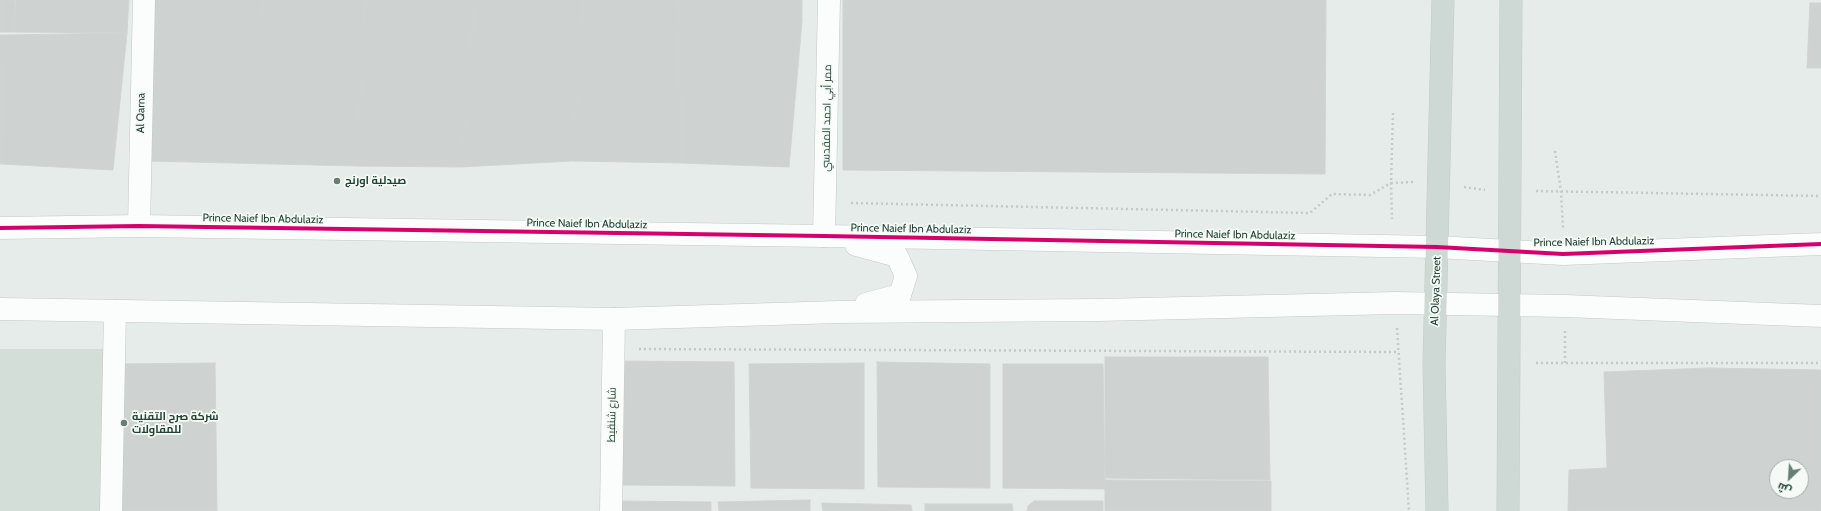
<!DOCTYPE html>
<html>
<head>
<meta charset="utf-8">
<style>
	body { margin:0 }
	#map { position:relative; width:1821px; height:511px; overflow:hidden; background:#e6ece9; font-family:Cabin,Cairo,sans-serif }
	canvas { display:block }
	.north { position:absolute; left:1769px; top:459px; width:40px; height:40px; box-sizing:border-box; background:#f5faf7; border:1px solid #a1b0aa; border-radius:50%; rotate:205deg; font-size:11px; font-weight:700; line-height:16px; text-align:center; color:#224237 }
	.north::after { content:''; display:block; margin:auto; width:14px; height:18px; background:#677e75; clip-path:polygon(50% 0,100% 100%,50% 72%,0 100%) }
</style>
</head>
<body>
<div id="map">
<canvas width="1821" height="511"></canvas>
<div class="north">ش</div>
</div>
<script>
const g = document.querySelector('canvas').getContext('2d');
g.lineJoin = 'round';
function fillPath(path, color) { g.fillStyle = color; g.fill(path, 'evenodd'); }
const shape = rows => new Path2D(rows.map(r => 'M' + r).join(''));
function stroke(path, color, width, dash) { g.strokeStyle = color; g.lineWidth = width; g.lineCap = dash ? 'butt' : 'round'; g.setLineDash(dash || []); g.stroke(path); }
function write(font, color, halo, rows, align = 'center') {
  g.font = font + ' Cabin,Cairo,sans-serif'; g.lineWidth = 3.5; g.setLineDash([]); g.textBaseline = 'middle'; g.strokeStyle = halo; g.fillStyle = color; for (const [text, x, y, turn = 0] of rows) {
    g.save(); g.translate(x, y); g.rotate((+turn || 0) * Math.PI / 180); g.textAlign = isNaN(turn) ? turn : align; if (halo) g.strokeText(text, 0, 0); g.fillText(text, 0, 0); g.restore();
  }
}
const built = shape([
	[0,349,103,349,103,511,0,511]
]);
const building = shape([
	[0,0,15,0,14,32,0,32,0,0],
	[16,0,129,0,127,33,14,32,16,0],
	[148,0,263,0,262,14,146,19,148,0],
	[263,0,367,0,364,19,262,14,263,0],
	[367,0,475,0,473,20,364,19,367,0],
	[475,0,584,0,582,25,473,20,475,0],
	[584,0,680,0,679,24,582,25,584,0],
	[680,0,802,0,802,21,679,24,680,0],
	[843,0,1326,0,1325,174,843,170,843,0],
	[1810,3,1821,3,1821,68,1807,68,1810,3],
	[262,14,364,19,357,166,148,161,146,19,262,14],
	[364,19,473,20,461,167,357,166,364,19],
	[473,20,582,25,572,161,461,167,473,20],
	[802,21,789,167,681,163,679,24,802,21],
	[679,24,681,163,572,161,582,25,679,24],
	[127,33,113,170,1,164,5,35,127,33],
	[0,35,5,35,1,164,0,164,0,35],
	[1105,357,1268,357,1270,480,1105,478,1105,357],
	[619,361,734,362,735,486,622,485,619,361],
	[877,362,990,364,990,488,878,487,877,362],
	[215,363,217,511,121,511,120,364,215,363],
	[864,363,864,489,751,488,749,364,864,363],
	[1003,364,1103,364,1105,489,1003,488,1003,364],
	[1709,368,1821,370,1821,511,1568,511,1569,470,1607,468,1604,372,1709,368],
	[1777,467,1801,467,1801,491,1777,491,1777,467],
	[1105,480,1271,481,1271,511,1105,511,1105,480],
	[810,500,810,511,719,511,718,502,810,500],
	[619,501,711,502,711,511,620,511,619,501],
	[1034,501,1103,501,1103,511,1027,511,1028,506,1034,501],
	[822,503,911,505,912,511,823,511,822,503],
	[925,504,1012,504,1013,511,925,511,925,504]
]);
const path = shape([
	[1393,113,1391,183,1413,182],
	[1555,151,1561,192,1563,228],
	[1464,187,1485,190],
	[1536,191,1821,196],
	[851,203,1310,213,1332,194,1370,195,1391,183,1392,219],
	[1397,328,1409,511],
	[1565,331,1565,363],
	[639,349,1398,352],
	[1536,363,1821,363]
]);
const street = shape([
	[139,226,144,0],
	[824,236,829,0],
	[111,511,115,311],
	[611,511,614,319]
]);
const secondary = shape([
	[0,228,139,226,824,236,1437,247,1563,254,1821,244],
	[856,245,897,256,906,276,900,295,866,304],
	[0,309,614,319,838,312,1099,310,1395,303,1565,306,1821,316]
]);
const primary = shape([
	[1437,511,1434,364,1443,0],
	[1508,511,1511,0]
]);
const cycleway = shape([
	[0,228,139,226,824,236,1437,247,1563,254,1821,244]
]);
const markers = [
	[337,181,4,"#677e75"],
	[124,423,4,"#677e75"]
];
const streetNames = [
	["Al Qarna",141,113,-89],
	["ممر أبي احمد المقدسي",827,118,-89],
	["Prince Naief Ibn Abdulaziz",263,219,1],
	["Prince Naief Ibn Abdulaziz",587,224,1],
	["Prince Naief Ibn Abdulaziz",911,229,1],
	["Prince Naief Ibn Abdulaziz",1235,235,1],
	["Prince Naief Ibn Abdulaziz",1594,242,-1],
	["Al Olaya Street",1436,291,-88],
	["شارع شنقيط",612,415,-89]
];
const poiNames = [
	["صيدلية اورنج",345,181],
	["شركة صرح التقنية",132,417],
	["للمقاولات",132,430]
];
fillPath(built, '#d4ded9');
fillPath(building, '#ced3d1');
stroke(building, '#cfd5d2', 1);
stroke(street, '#c3c9c6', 23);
stroke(secondary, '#c2cac6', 23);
stroke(primary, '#c2cbc7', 23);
stroke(path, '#c2cbc7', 2.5, [2, 3]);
stroke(street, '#fbfcfc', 22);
stroke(secondary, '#fbfcfc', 22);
stroke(primary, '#ced8d4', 22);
stroke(cycleway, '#d6006c', 4);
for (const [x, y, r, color] of markers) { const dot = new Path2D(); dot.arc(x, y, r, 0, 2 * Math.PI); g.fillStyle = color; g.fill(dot); stroke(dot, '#f5faf7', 1.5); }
write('11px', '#224237', '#f5faf7', streetNames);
write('bold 11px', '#224237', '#f5faf7', poiNames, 'left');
</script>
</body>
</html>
